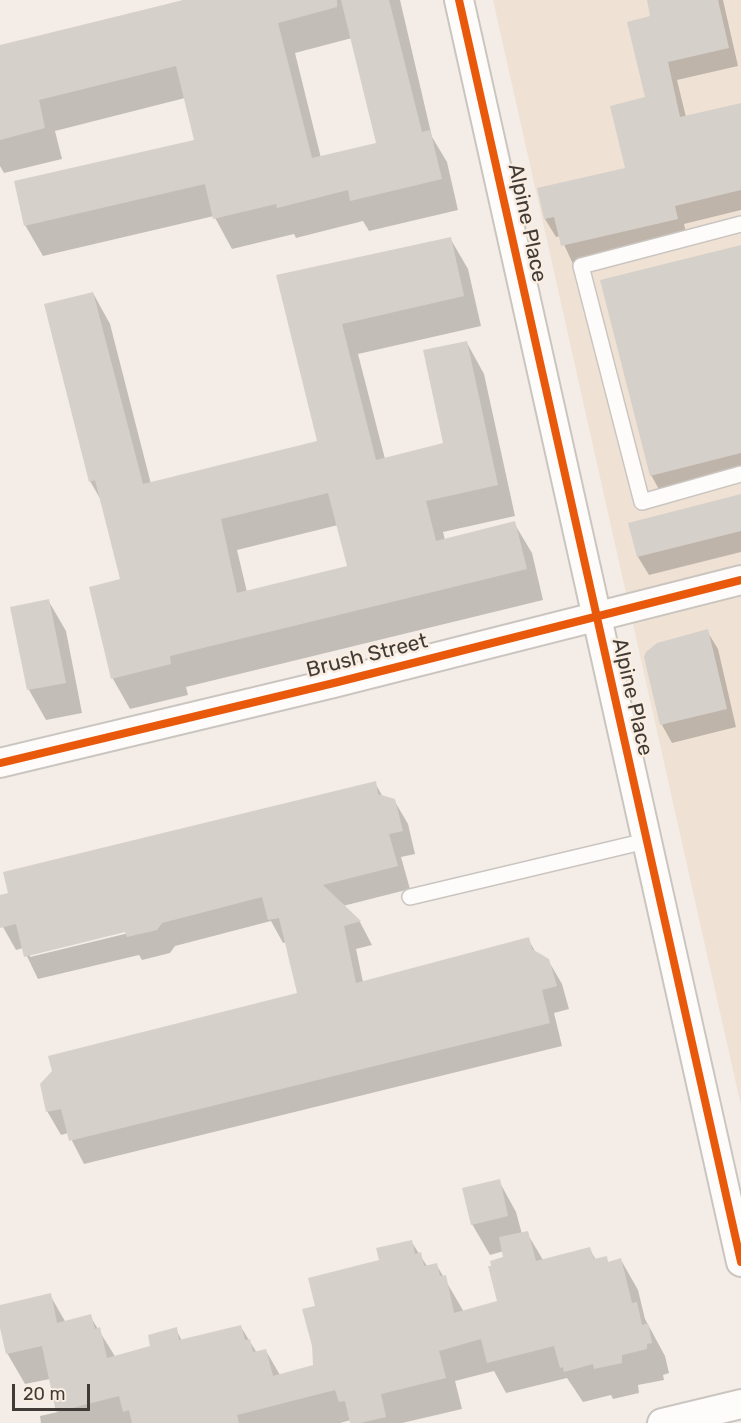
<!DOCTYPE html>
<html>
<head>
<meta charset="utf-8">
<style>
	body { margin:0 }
	#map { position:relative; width:741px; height:1423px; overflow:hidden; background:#f4ede7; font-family:Rubik,sans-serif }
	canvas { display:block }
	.scale { position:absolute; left:12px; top:1384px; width:78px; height:27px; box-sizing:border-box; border:3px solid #403b36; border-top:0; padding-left:8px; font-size:18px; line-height:21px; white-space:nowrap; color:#403b36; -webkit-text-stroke:4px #faede1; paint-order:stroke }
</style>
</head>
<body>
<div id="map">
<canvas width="741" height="1423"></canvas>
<div class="scale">20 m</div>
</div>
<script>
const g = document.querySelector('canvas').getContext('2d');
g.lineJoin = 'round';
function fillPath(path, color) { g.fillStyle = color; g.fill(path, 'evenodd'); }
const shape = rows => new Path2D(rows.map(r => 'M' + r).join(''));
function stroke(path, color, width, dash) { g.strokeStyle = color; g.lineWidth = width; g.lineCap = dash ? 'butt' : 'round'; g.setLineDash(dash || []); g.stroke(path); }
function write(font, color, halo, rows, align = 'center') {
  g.font = font + ' Rubik,sans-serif'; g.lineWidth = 5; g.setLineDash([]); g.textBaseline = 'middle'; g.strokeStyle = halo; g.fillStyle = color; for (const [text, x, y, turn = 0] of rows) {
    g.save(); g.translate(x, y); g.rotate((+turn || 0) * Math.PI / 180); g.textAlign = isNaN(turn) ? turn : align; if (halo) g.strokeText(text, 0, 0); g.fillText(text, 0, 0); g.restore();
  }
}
const built = shape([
	[493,0,741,0,741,1106]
]);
const shadow = shape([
	[184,0,400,0,432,137,447,162,458,210,369,231,363,221,296,238,294,234,232,249,214,216,43,256,25,225,196,141,185,98,55,131,62,159,4,173,0,166,0,46],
	[352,38,378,144,321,158,295,53],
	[648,0,723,0,738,66,677,80,686,117,741,104,741,210,684,224,687,237,573,264,560,236,556,237,545,219,626,169,647,98,652,17],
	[450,238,468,269,481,326,358,354,385,459,445,444,467,343,484,374,515,516,443,532,445,540,514,523,532,553,543,600,186,687,188,695,130,709,113,679,91,588,122,580,102,502,90,481,93,293,110,324,151,484,319,442,278,276],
	[338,525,349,567,247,592,237,550],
	[741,246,741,473,661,493,651,475],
	[741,496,741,552,649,575,638,557,630,524],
	[48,600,66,631,82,713,46,720,29,690,12,608],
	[707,631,718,649,736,727,672,743,662,725],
	[375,783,383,797,394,800,408,824,415,854,401,857,410,889,343,906,360,922,372,945,356,949,363,982,528,939,536,953,548,960,562,984,569,1009,554,1013,562,1046,84,1164,68,1133,61,1135,47,1111,299,994,287,942,283,943,271,921,175,946,170,953,142,960,139,955,38,979,23,948,16,950,3,927,0,897],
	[132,929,133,932,30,957,30,954],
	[499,1181,516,1212,522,1234,527,1233,543,1260,589,1248,596,1260,606,1258,609,1263,621,1260,638,1290,645,1319,665,1356,669,1373,663,1375,664,1380,638,1385,639,1393,613,1399,611,1395,583,1402,567,1378,506,1393,494,1371,455,1381,462,1409,402,1423,351,1423,351,1420,340,1423,41,1423,40,1416,58,1412,50,1379,25,1384,7,1353,0,1321,0,1306,50,1295,66,1323,90,1316,116,1358,152,1347,176,1329,182,1341,241,1327,257,1353,266,1351,280,1375,315,1366,317,1307,411,1241,427,1266,436,1264,464,1312,499,1303,504,1251,490,1255,472,1224]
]);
const building = shape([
	[184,0,337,0,337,7,278,23,312,158,376,143,341,0,389,0,422,132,430,130,442,179,350,201,348,190,277,208,276,204,213,219,205,184,24,226,14,181,194,140,176,66,39,100,45,128,0,140,0,45],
	[647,0,718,0,729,48,668,62,680,117,741,103,741,190,675,206,678,219,561,246,554,217,544,219,537,188,625,168,610,106,645,97,627,22,650,16],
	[451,237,464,296,342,324,376,460,443,443,423,350,467,341,498,485,426,501,436,541,515,521,527,569,170,656,171,664,111,679,89,587,120,579,95,480,89,482,44,304,93,292,143,484,317,441,276,275],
	[328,493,347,566,237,593,221,519],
	[741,245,741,453,650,476,600,280],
	[741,494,741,531,637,557,628,523],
	[49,599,66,683,27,690,10,607],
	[708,629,727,709,660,725,644,657,646,652,657,643],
	[376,781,378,794,395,799,403,831,389,834,398,866,323,885,361,921,344,926,356,983,529,937,532,949,549,959,557,986,542,990,550,1023,69,1141,61,1109,46,1112,40,1084,52,1071,48,1056,297,993,279,918,268,920,262,897,162,923,157,930,127,937,125,932,24,957,16,924,0,928,0,895,8,893,3,872],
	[500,1179,508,1216,471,1225,462,1188],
	[528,1231,536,1261,590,1247,594,1259,607,1256,608,1262,621,1258,632,1303,637,1302,642,1325,648,1323,652,1343,647,1344,647,1349,622,1355,622,1363,594,1369,593,1364,564,1372,563,1367,560,1368,554,1346,487,1363,481,1339,439,1351,446,1378,381,1394,386,1417,360,1423,350,1423,345,1401,339,1402,335,1390,237,1415,239,1423,132,1423,129,1410,123,1412,119,1396,56,1412,42,1346,6,1354,0,1328,0,1305,51,1293,57,1323,91,1314,95,1329,100,1327,107,1358,150,1346,148,1335,177,1327,179,1340,241,1325,245,1340,250,1339,253,1352,266,1349,273,1376,313,1365,312,1346,302,1309,315,1306,308,1278,379,1260,376,1248,412,1240,415,1254,421,1252,424,1266,437,1263,440,1276,446,1275,454,1313,497,1301,488,1266,491,1266,490,1261,503,1257,499,1237]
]);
const lane = shape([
	[741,224,581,266,642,502,741,474],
	[410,897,646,841]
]);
const street = shape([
	[459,0,741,1262],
	[0,763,334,683,741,580],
	[662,1423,741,1404]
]);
const cycleway = shape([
	[459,0,741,1262],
	[0,763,334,683,741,580]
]);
const streetNames = [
	["Alpine Place",527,223,78],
	["Brush Street",367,656,-14],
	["Alpine Place",632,697,77]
];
fillPath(built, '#efe2d5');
fillPath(shadow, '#0003');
fillPath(building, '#d6d0cb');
stroke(lane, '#cbc5c0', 18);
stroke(street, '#cbc5c0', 32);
stroke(lane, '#fdfcfb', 15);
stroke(street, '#fdfcfb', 28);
stroke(cycleway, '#e8590c', 8);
write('21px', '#403b36', '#faede1', streetNames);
</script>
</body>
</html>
